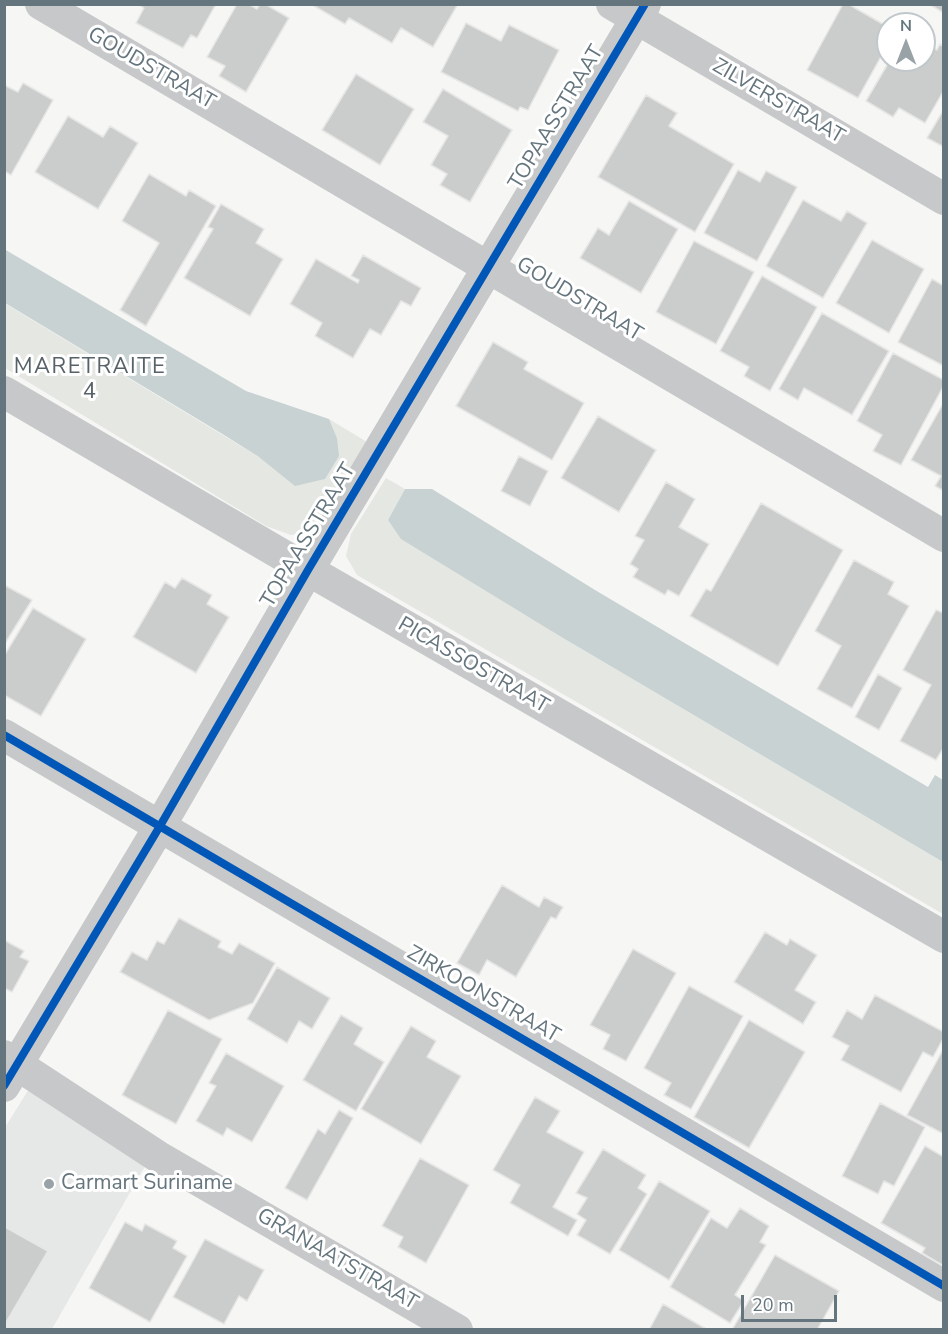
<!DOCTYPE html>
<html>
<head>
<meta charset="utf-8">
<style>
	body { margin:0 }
	#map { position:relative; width:948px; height:1334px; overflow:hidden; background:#f6f6f5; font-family:"Nunito Sans",sans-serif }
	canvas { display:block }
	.frame { position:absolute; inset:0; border:6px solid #65757d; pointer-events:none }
	.north { position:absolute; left:876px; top:12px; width:60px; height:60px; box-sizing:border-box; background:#fff; border:2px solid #c1c8cb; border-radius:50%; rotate:0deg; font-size:16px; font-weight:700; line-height:24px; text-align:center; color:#65757d }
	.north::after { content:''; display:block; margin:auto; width:21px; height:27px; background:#98a2a7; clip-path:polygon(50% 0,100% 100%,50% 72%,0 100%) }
	.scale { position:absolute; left:741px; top:1295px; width:96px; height:27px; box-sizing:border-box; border:3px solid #65757d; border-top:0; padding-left:8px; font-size:18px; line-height:21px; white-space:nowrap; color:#65757d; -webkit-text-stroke:4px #fff; paint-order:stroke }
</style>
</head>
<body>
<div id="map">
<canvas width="948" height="1334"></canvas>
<div class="frame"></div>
<div class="north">N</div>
<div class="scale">20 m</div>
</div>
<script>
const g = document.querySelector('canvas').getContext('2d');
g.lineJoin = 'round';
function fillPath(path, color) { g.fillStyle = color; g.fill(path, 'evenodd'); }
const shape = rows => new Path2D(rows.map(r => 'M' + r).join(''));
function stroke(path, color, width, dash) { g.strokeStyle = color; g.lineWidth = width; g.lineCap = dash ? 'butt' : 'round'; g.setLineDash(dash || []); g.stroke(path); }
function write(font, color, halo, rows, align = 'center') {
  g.font = font + ' "Nunito Sans",sans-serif'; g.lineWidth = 6; g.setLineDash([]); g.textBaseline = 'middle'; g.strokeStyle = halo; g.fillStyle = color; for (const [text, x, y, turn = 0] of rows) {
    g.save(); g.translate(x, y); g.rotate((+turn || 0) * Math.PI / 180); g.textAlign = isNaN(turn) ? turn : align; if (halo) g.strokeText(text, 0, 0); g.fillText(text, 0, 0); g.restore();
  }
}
const built = shape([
	[29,1089,148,1161,52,1329,5,1329,4,1129]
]);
const green = shape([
	[4,303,259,457,337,438,329,419,367,442,323,517,309,532,291,535,266,526,5,368],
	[386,478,405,489,388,520,563,638,943,862,943,914,357,575,346,556,351,534]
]);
const water = shape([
	[4,249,246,391,329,419,337,438,339,456,325,479,295,486,259,457,224,435,5,303],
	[405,489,432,489,595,590,928,787,935,775,943,780,943,862,563,638,401,539,388,520]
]);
const building = shape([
	[216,4,197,38,191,35,183,48,136,23,144,8,138,4,216,4],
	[237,4,248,4,257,9,260,4,265,4,289,18,246,92,219,76,225,66,207,57,237,4],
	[311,4,458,4,433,47,401,28,392,43,349,18,345,24,311,4],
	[843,4,848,4,888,27,888,44,858,98,807,70,843,4],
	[929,4,944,4,944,13,929,4],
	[466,23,501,41,509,25,559,50,528,110,520,107,518,111,441,72,466,23],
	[924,42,937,50,940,44,944,47,944,90,925,123,899,108,893,117,866,101,890,60,924,60,924,42],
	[356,74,414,109,380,165,322,130,356,74],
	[23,83,53,100,11,175,4,171,4,85,18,92,23,83],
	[443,89,512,130,470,202,440,185,447,174,431,165,448,136,423,122,443,89],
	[646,95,677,113,669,126,734,164,695,232,598,177,646,95],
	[944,109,944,147,927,138,944,109],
	[68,116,103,137,110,126,138,143,98,209,35,172,68,116],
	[738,170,760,182,766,171,797,187,757,261,704,233,738,170],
	[149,174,186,196,189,190,216,206,146,326,120,310,159,243,122,221,149,174],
	[803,200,841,221,847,211,867,223,823,298,766,266,803,200],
	[629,201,678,229,641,293,580,258,598,228,609,235,629,201],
	[221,204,264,229,256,243,283,259,250,316,184,278,213,229,208,227,221,204],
	[872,240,924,269,889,333,836,303,872,240],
	[694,241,754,272,716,344,656,312,694,241],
	[363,255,421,288,411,306,401,301,381,335,370,329,353,358,315,336,322,323,290,304,316,259,358,283,359,280,351,276,363,255],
	[762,276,817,307,770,391,744,376,749,367,720,351,762,276],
	[932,279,944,286,944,366,898,342,932,279],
	[822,313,889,351,852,415,804,388,798,400,779,389,822,313],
	[493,342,528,362,524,369,584,403,552,460,456,406,493,342],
	[893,353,944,380,944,385,901,465,873,451,882,435,857,421,893,353],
	[944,402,944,491,935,486,941,476,911,460,944,402],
	[598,416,656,450,619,512,561,478,598,416],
	[519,456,548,471,530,506,501,491,519,456],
	[666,482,695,499,679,527,709,544,679,596,668,590,665,595,633,577,638,569,630,564,644,540,635,536,666,482],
	[761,503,843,550,778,666,690,616,706,589,711,591,761,503],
	[854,560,894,582,888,594,909,606,852,708,817,689,841,646,815,631,854,560],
	[182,578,212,595,207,604,229,617,196,673,133,637,165,582,175,588,182,578],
	[4,585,32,600,4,645,4,585],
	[33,608,86,639,41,716,4,695,4,656,33,608],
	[936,610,944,613,944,747,936,760,900,741,931,685,903,670,936,610],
	[878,674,902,688,879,730,855,717,878,674],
	[502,885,539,907,544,897,563,907,556,919,551,917,516,977,487,960,479,975,457,963,502,885],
	[179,918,221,941,218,947,232,954,239,943,275,963,253,1003,209,1020,120,972,132,952,147,960,157,941,164,944,179,918],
	[765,932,787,945,790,939,817,955,795,990,816,1002,803,1024,734,982,765,932],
	[4,940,24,951,20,957,29,961,12,992,4,988,4,940],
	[633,949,676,973,626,1061,603,1049,610,1035,590,1025,633,949],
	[277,967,330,998,312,1029,299,1021,287,1043,247,1019,277,967],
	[689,986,743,1016,691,1109,664,1095,671,1083,644,1068,689,986],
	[875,995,944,1032,944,1037,933,1057,923,1052,901,1092,841,1060,849,1046,832,1037,847,1010,862,1019,875,995],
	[168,1010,222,1039,176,1124,122,1095,168,1010],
	[341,1015,363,1028,354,1044,384,1062,356,1111,303,1080,341,1015],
	[749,1020,805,1052,749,1148,694,1117,749,1020],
	[411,1026,436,1041,427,1057,461,1076,421,1144,361,1109,411,1026],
	[944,1048,944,1134,907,1115,944,1048],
	[226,1053,284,1086,252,1142,227,1128,223,1136,196,1121,216,1086,209,1083,226,1053],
	[535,1097,560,1111,547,1132,584,1152,553,1207,577,1220,568,1236,510,1203,520,1185,493,1170,535,1097],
	[880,1103,925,1127,894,1186,884,1181,878,1194,842,1176,880,1103],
	[339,1110,353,1118,307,1200,285,1188,318,1129,325,1134,339,1110],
	[925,1146,944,1157,944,1266,922,1253,925,1248,881,1223,925,1146],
	[603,1149,646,1175,638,1188,647,1194,610,1254,577,1235,586,1220,577,1214,587,1198,576,1193,603,1149],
	[420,1158,469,1185,426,1263,398,1247,403,1237,382,1226,420,1158],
	[659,1181,710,1211,669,1280,619,1250,659,1181],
	[740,1208,769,1226,760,1242,766,1245,735,1295,744,1301,730,1323,670,1287,711,1218,727,1228,740,1208],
	[125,1222,142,1231,145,1224,177,1241,173,1248,187,1256,150,1322,89,1288,125,1222],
	[5,1227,48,1251,4,1326,4,1229,5,1227],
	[205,1239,264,1270,247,1301,239,1296,224,1324,173,1297,205,1239],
	[775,1255,839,1291,817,1330,732,1330,775,1255],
	[663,1304,708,1330,649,1330,663,1304]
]);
const minor = shape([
	[41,4,944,536],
	[612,4,944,199],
	[4,392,308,570,944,937],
	[4,735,944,1286],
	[4,1056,157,1156,457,1330],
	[4,1086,160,826,308,570,645,4]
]);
const cycleway = shape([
	[4,735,944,1286],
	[4,1086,160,826,308,570,645,4]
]);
const markers = [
	[49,1184,6,"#98a2a7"]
];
const streetNames = [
	["GOUDSTRAAT",151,69,30],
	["ZILVERSTRAAT",778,102,30],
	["TOPAASSTRAAT",557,118,-59],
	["GOUDSTRAAT",579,300,31],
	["TOPAASSTRAAT",309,536,-59],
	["PICASSOSTRAAT",473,666,30],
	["ZIRKOONSTRAAT",483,995,30],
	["GRANAATSTRAAT",337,1260,30]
];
const poiNames = [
	["Carmart Suriname",61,1184]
];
const neighbourhoodNames = [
	["MARETRAITE",90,368],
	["4",90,393]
];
fillPath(built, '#e6e8e7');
fillPath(green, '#e5e7e3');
fillPath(water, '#c8d2d3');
fillPath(building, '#cbcdcd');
stroke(building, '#e6e6e5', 1.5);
stroke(minor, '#c7c8c9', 32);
stroke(cycleway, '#0057b8', 8);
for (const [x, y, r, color] of markers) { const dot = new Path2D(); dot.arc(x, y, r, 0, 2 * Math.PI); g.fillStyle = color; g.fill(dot); stroke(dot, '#fff', 2); }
write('21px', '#65757d', '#fff', streetNames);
write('21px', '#65757d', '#fff', poiNames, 'left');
g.letterSpacing = '1.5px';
write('22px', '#566268', '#fff', neighbourhoodNames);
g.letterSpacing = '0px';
</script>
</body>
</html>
